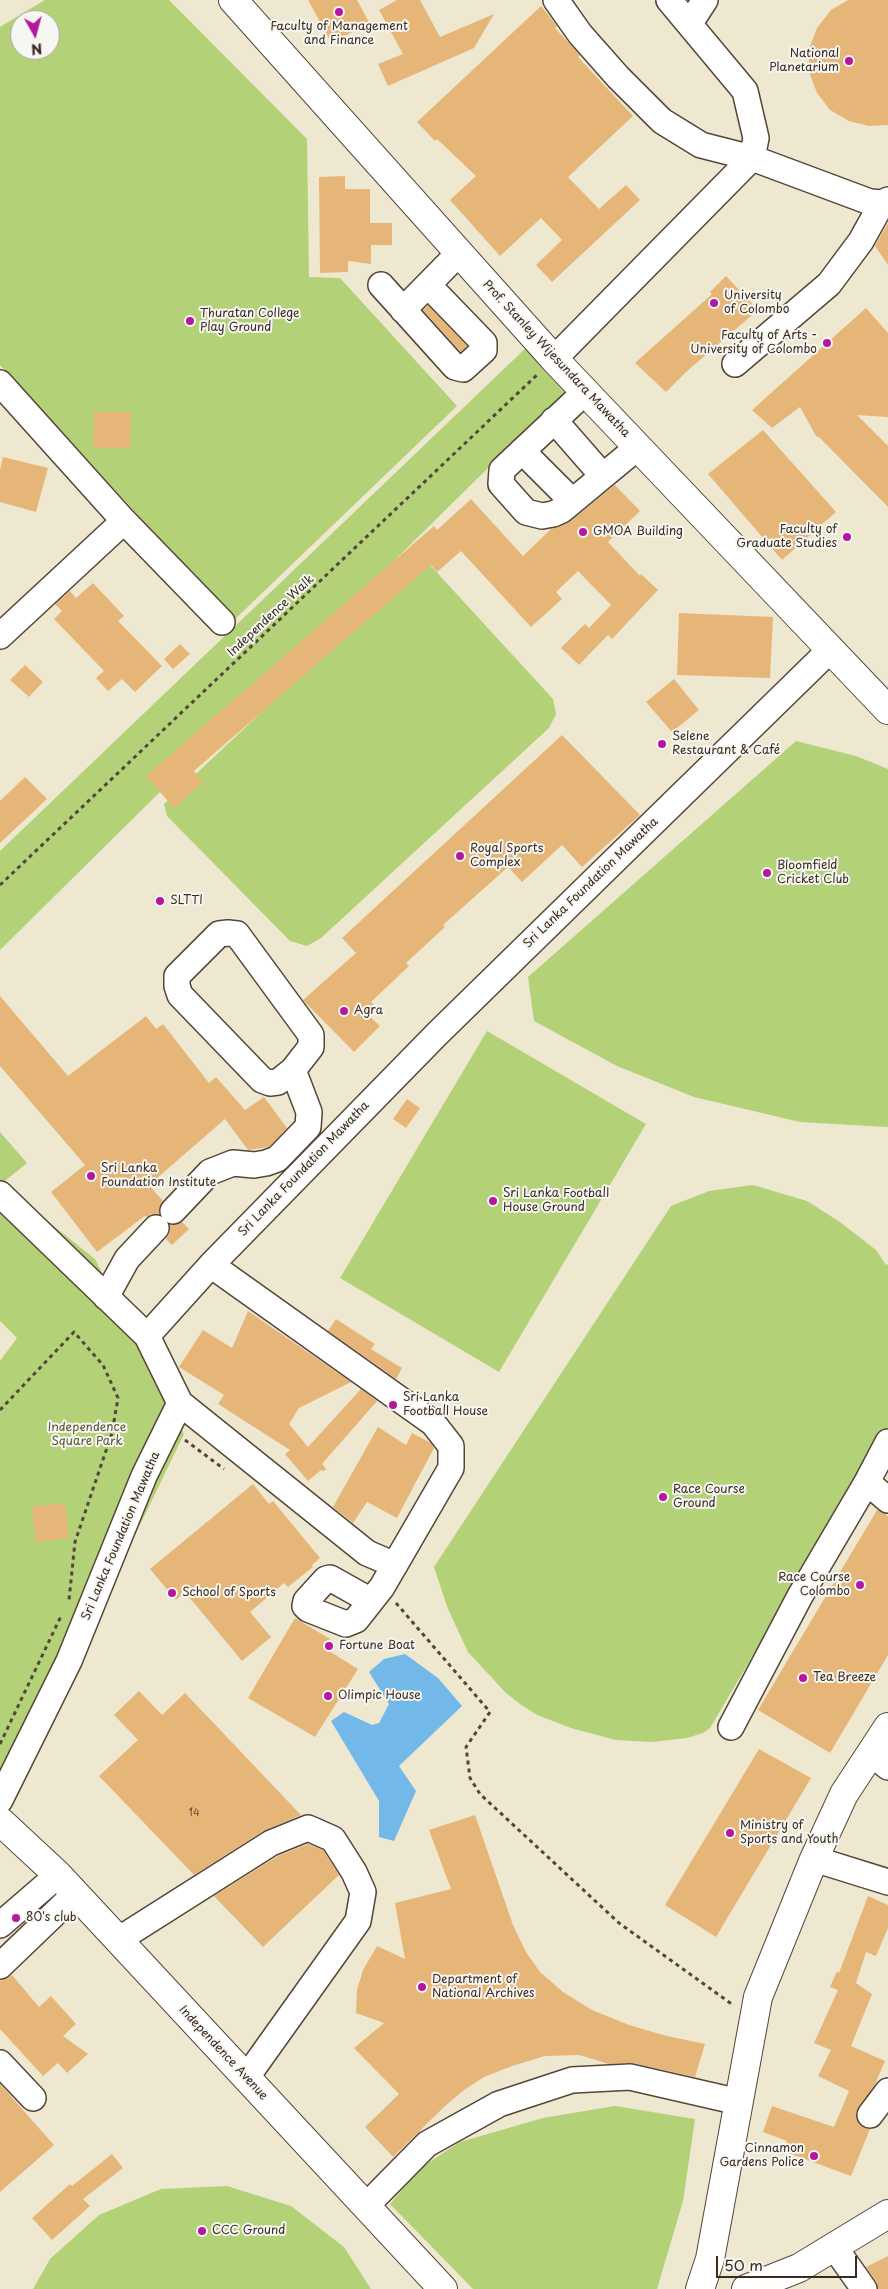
<!DOCTYPE html>
<html>
<head>
<meta charset="utf-8">
<style>
	body { margin:0 }
	#map { position:relative; width:888px; height:2289px; overflow:hidden; background:#efe8d1; font-family:"Playpen Sans",sans-serif }
	canvas { display:block }
	.north { position:absolute; left:10px; top:10px; width:50px; height:50px; box-sizing:border-box; background:#f6f6f2; border:1px solid #aba49d; border-radius:50%; rotate:173deg; font-size:14px; font-weight:700; line-height:20px; text-align:center; color:#3b2a1e }
	.north::after { content:''; display:block; margin:auto; width:18px; height:22px; background:#b5179e; clip-path:polygon(50% 0,100% 100%,50% 72%,0 100%) }
	.scale { position:absolute; left:716px; top:2256px; width:141px; height:22px; box-sizing:border-box; border:2px solid #3b2a1e; border-top:0; padding-left:6px; font-size:15px; line-height:18px; white-space:nowrap; color:#3b2a1e; -webkit-text-stroke:4px #f6f6f2; paint-order:stroke }
</style>
</head>
<body>
<div id="map">
<canvas width="888" height="2289"></canvas>
<div class="north">N</div>
<div class="scale">50 m</div>
</div>
<script>
const g = document.querySelector('canvas').getContext('2d');
g.lineJoin = 'round';
function fillPath(path, color) { g.fillStyle = color; g.fill(path, 'evenodd'); }
const shape = rows => new Path2D(rows.map(r => 'M' + r).join(''));
function stroke(path, color, width, dash) { g.strokeStyle = color; g.lineWidth = width; g.lineCap = dash ? 'butt' : 'round'; g.setLineDash(dash || []); g.stroke(path); }
function write(font, color, halo, rows, align = 'center') {
  g.font = font + ' "Playpen Sans",sans-serif'; g.lineWidth = 4; g.setLineDash([]); g.textBaseline = 'middle'; g.strokeStyle = halo; g.fillStyle = color; for (const [text, x, y, turn = 0] of rows) {
    g.save(); g.translate(x, y); g.rotate((+turn || 0) * Math.PI / 180); g.textAlign = isNaN(turn) ? turn : align; if (halo) g.strokeText(text, 0, 0); g.fillText(text, 0, 0); g.restore();
  }
}
const green = shape([
	[45,0,169,0,307,139,309,277,340,278,457,406,232,622,127,503,0,365,0,27],
	[20,20,50,20,50,50,20,50],
	[530,344,568,389,0,950,0,851],
	[430,565,553,699,556,714,549,728,321,938,307,946,290,941,167,816,164,804,371,609],
	[796,741,856,756,888,769,888,1127,800,1122,694,1097,617,1066,534,1021,528,977],
	[487,1031,646,1124,499,1372,340,1278],
	[0,1132,27,1163,0,1185],
	[753,1185,807,1201,840,1222,876,1250,886,1265,888,1264,888,1427,710,1728,703,1733,687,1738,652,1742,616,1740,571,1728,537,1715,520,1704,506,1693,468,1652,448,1609,434,1567,671,1206,709,1191],
	[5,1187,95,1259,184,1434,95,1618,0,1787,0,1361,17,1338,0,1321,0,1191],
	[615,2106,695,2119,683,2201,657,2289,473,2289,390,2204,420,2168,460,2142,543,2118],
	[227,2186,291,2206,344,2247,371,2289,33,2289,50,2259,99,2215,161,2189]
]);
const water = shape([
	[405,1654,438,1678,462,1706,399,1766,416,1791,394,1841,379,1837,379,1801,331,1721,344,1712,372,1725,379,1723,389,1704,369,1672,384,1659]
]);
const building = shape([
	[308,0,357,0,370,24,331,42],
	[397,0,420,0,440,37,494,14,474,48,388,86,378,64,403,54,379,10],
	[848,0,888,0,888,125,869,126,849,121,830,110,817,93,809,72,809,49,817,28,831,10],
	[541,6,557,26,555,28,580,55,578,57,633,116,568,177,599,209,626,185,640,200,552,282,536,265,562,240,541,218,500,256,450,200,476,176,437,139,435,141,417,122],
	[345,176,345,189,370,189,370,223,392,223,392,245,371,245,371,264,348,261,348,272,320,273,319,177],
	[888,223,888,265,875,246],
	[726,276,758,310,686,372,666,392,635,363,712,294,710,292],
	[428,305,467,346,461,352,423,310],
	[866,308,888,333,888,417,857,415,888,446,888,507,820,438,816,436,800,407,772,428,752,410],
	[94,412,131,412,130,448,93,448],
	[763,430,836,512,782,560,708,474],
	[3,457,48,468,36,512,0,502,0,470],
	[615,485,640,511,608,542,640,576,641,574,658,590,612,639,608,635,579,665,561,648,585,624,589,628,611,605,578,571,556,592,562,599,531,627,461,551,437,572,431,565,194,771,203,782,174,808,146,776,434,526,437,530,471,499,523,556,551,529,571,521],
	[93,583,124,616,118,621,162,666,135,692,122,679,108,691,96,678,104,671,54,619,62,611,55,604,70,591,76,598],
	[679,613,773,617,770,678,677,675],
	[180,644,190,654,173,669,164,659],
	[25,665,43,682,29,697,10,680],
	[674,679,699,710,672,732,646,702],
	[562,735,640,815,582,867,562,845,522,882,508,867,443,925,445,927,406,963,409,966,371,1002,375,1006,367,1014,380,1026,354,1052,303,1000,356,953,342,938],
	[25,777,47,799,0,843,0,801],
	[0,996,68,1076,146,1016,156,1029,163,1024,209,1083,216,1077,245,1110,264,1097,287,1128,269,1147,248,1150,225,1119,149,1185,163,1201,159,1207,159,1214,152,1214,147,1217,145,1216,97,1252,51,1192,85,1165,0,1066],
	[407,1099,420,1108,406,1128,393,1119],
	[182,1222,189,1229,172,1245,166,1239,170,1232,170,1225,177,1225],
	[248,1311,351,1382,299,1408,289,1424,308,1447,361,1389,377,1401,322,1464,326,1469,324,1471,321,1470,308,1481,285,1454,290,1450,218,1404,224,1395,179,1367,203,1330,232,1348],
	[336,1319,375,1344,371,1349,402,1368,396,1379,328,1331],
	[378,1427,406,1445,412,1433,431,1443,434,1448,397,1518,367,1502,353,1523,333,1507],
	[253,1484,269,1504,273,1501,320,1558,312,1565,313,1567,288,1587,284,1583,250,1612,271,1637,242,1661,185,1592,176,1600,150,1569],
	[65,1503,69,1538,36,1542,32,1507],
	[877,1510,888,1516,888,1655,830,1753,758,1710],
	[295,1618,330,1639,324,1648,358,1669,315,1737,248,1698],
	[139,1691,162,1715,185,1693,301,1815,263,1831,194,1875,99,1776,138,1740,114,1715],
	[759,1749,811,1778,716,1937,665,1905],
	[475,1815,513,1925,526,1952,540,1972,563,1992,592,2010,629,2025,667,2036,705,2044,695,2077,633,2063,609,2064,579,2055,545,2056,512,2066,484,2077,464,2090,444,2107,393,2157,365,2127,399,2094,354,2048,384,2023,356,2013,357,1990,363,1970,377,1946,405,1959,395,1903,451,1889,429,1830],
	[308,1844,323,1850,339,1875,263,1947,214,1896,278,1856],
	[868,1896,888,1905,888,1928,876,1956,866,1952,856,1983,872,1994,851,2046,885,2061,875,2084,856,2113,857,2120,861,2126,870,2129,851,2176,783,2151,787,2141,763,2132,772,2106,834,2127,849,2091,818,2076,831,2050,814,2043,838,1990,830,1987,837,1971,839,1973],
	[12,1975,39,2007,51,1996,76,2024,63,2036,88,2054,67,2073,58,2063,43,2076,0,2029,0,1981],
	[0,2084,54,2145,0,2192],
	[112,2154,123,2168,83,2199,90,2206,52,2240,32,2218,70,2184,72,2186],
	[888,2256,888,2289,878,2289,876,2281,866,2267]
]);
const path = shape([
	[0,885,538,374],
	[0,1410,74,1332,103,1365,118,1398,112,1433,75,1542,69,1600],
	[185,1440,224,1469],
	[396,1603,490,1712,466,1747,470,1778,480,1794,619,1923,733,2005],
	[0,1744,62,1614]
]);
const minor = shape([
	[556,0,580,34,618,77,662,121,701,145,752,158,870,202,882,203,888,200],
	[690,23,705,0],
	[381,285,455,367,463,369,484,350,484,343,428,285],
	[403,310,459,253],
	[554,359,752,158,756,138,745,91,669,0],
	[735,364,829,284,861,241,882,203],
	[0,383,124,521,222,622],
	[585,392,502,470,501,484,526,512,542,516,553,514,562,510,638,447],
	[554,420,602,475],
	[522,451,572,501],
	[0,636,124,521],
	[228,933,237,934,311,1035,311,1047,293,1070,278,1082,270,1083,262,1080,180,995,177,986,177,976,219,934,228,933],
	[0,1194,147,1336],
	[173,1211,210,1172,233,1163,254,1165,266,1163,277,1159,308,1127,309,1112,293,1070],
	[211,1265,433,1423,451,1446,451,1468,382,1587,356,1620,346,1624,308,1609,305,1606,306,1601,326,1579,330,1578,371,1601],
	[106,1297,127,1259,156,1228],
	[888,1442,867,1482,888,1500],
	[395,1565,367,1553,180,1403,147,1336,211,1265,438,1033,831,649],
	[731,1727,800,1596,867,1482],
	[871,1753,888,1767],
	[0,1800,69,1661,144,1476,180,1403],
	[814,1859,888,1882],
	[0,1925,58,1875],
	[118,1940,271,1843,308,1828,333,1839,354,1872,363,1892,358,1921,246,2078],
	[0,1966,75,1894],
	[0,2063,33,2098],
	[870,2115,888,2091],
	[366,2206,427,2144,499,2104,572,2080,630,2077,739,2102],
	[835,2248,864,2289]
]);
const major = shape([
	[233,0,554,359,888,710],
	[0,1821,58,1875,443,2289],
	[700,2289,710,2259,758,1997,814,1859,844,1794,888,1727],
	[746,2289,799,2268,888,2214]
]);
const markers = [
	[339,12,5,"#b5179e"],
	[849,61,5,"#b5179e"],
	[714,303,5,"#b5179e"],
	[190,321,5,"#b5179e"],
	[827,343,5,"#b5179e"],
	[583,532,5,"#b5179e"],
	[847,537,5,"#b5179e"],
	[662,744,5,"#b5179e"],
	[460,856,5,"#b5179e"],
	[767,873,5,"#b5179e"],
	[160,901,5,"#b5179e"],
	[344,1011,5,"#b5179e"],
	[91,1176,5,"#b5179e"],
	[493,1201,5,"#b5179e"],
	[393,1405,5,"#b5179e"],
	[663,1497,5,"#b5179e"],
	[860,1585,5,"#b5179e"],
	[172,1593,5,"#b5179e"],
	[329,1646,5,"#b5179e"],
	[803,1678,5,"#b5179e"],
	[328,1696,5,"#b5179e"],
	[730,1833,5,"#b5179e"],
	[16,1918,5,"#b5179e"],
	[422,1987,5,"#b5179e"],
	[814,2156,5,"#b5179e"],
	[202,2231,5,"#b5179e"]
];
const numberNames = [
	["14",194,1813]
];
const poiNames = [
	["Faculty of Management",339,27,"center"],
	["and Finance",339,41,"center"],
	["National",839,54,"right"],
	["Planetarium",839,68,"right"],
	["University",724,296],
	["of Colombo",724,310],
	["Thuratan College",200,314],
	["Play Ground",200,328],
	["Faculty of Arts -",817,336,"right"],
	["University of Colombo",817,350,"right"],
	["Faculty of",837,530,"right"],
	["Graduate Studies",837,544,"right"],
	["GMOA Building",593,532],
	["Selene",672,737],
	["Restaurant & Café",672,751],
	["Royal Sports",470,849],
	["Complex",470,863],
	["Bloomfield",777,866],
	["Cricket Club",777,880],
	["SLTTI",170,901],
	["Agra",354,1011],
	["Sri Lanka",101,1169],
	["Foundation Institute",101,1183],
	["Sri Lanka Football",503,1194],
	["House Ground",503,1208],
	["Sri Lanka",403,1398],
	["Football House",403,1412],
	["Race Course",673,1490],
	["Ground",673,1504],
	["Race Course",850,1578,"right"],
	["Colombo",850,1592,"right"],
	["School of Sports",182,1593],
	["Fortune Boat",339,1646],
	["Tea Breeze",813,1678],
	["Olimpic House",338,1696],
	["Ministry of",740,1826],
	["Sports and Youth",740,1840],
	["80's club",26,1918],
	["Department of",432,1980],
	["National Archives",432,1994],
	["Cinnamon",804,2149,"right"],
	["Gardens Police",804,2163,"right"],
	["CCC Ground",212,2231]
];
const streetNames = [
	["Prof. Stanley Wijesundara Mawatha",556,359,47],
	["Independence Walk",271,616,-43],
	["Sri Lanka Foundation Mawatha",591,883,-44],
	["Sri Lanka Foundation Mawatha",304,1169,-46],
	["Sri Lanka Foundation Mawatha",121,1536,-67],
	["Independence Avenue",223,2053,47]
];
const parkNames = [
	["Independence",87,1428],
	["Square Park",87,1442]
];
fillPath(green, '#b3d177');
fillPath(water, '#72b8e9');
fillPath(building, '#e6b678');
stroke(minor, '#564639', 28);
stroke(major, '#564639', 30);
stroke(path, '#564639', 3, [4, 4]);
stroke(minor, '#fff', 25);
stroke(major, '#fff', 28);
for (const [x, y, r, color] of markers) { const dot = new Path2D(); dot.arc(x, y, r, 0, 2 * Math.PI); g.fillStyle = color; g.fill(dot); stroke(dot, '#f6f6f2', 2); }
write('10px', '#664d34', null, numberNames);
write('12px', '#3b2a1e', '#f6f6f2', poiNames, 'left');
write('12px', '#3b2a1e', '#f6f6f2', streetNames);
write('12px', '#595434', '#f6f6f2', parkNames);
</script>
</body>
</html>
